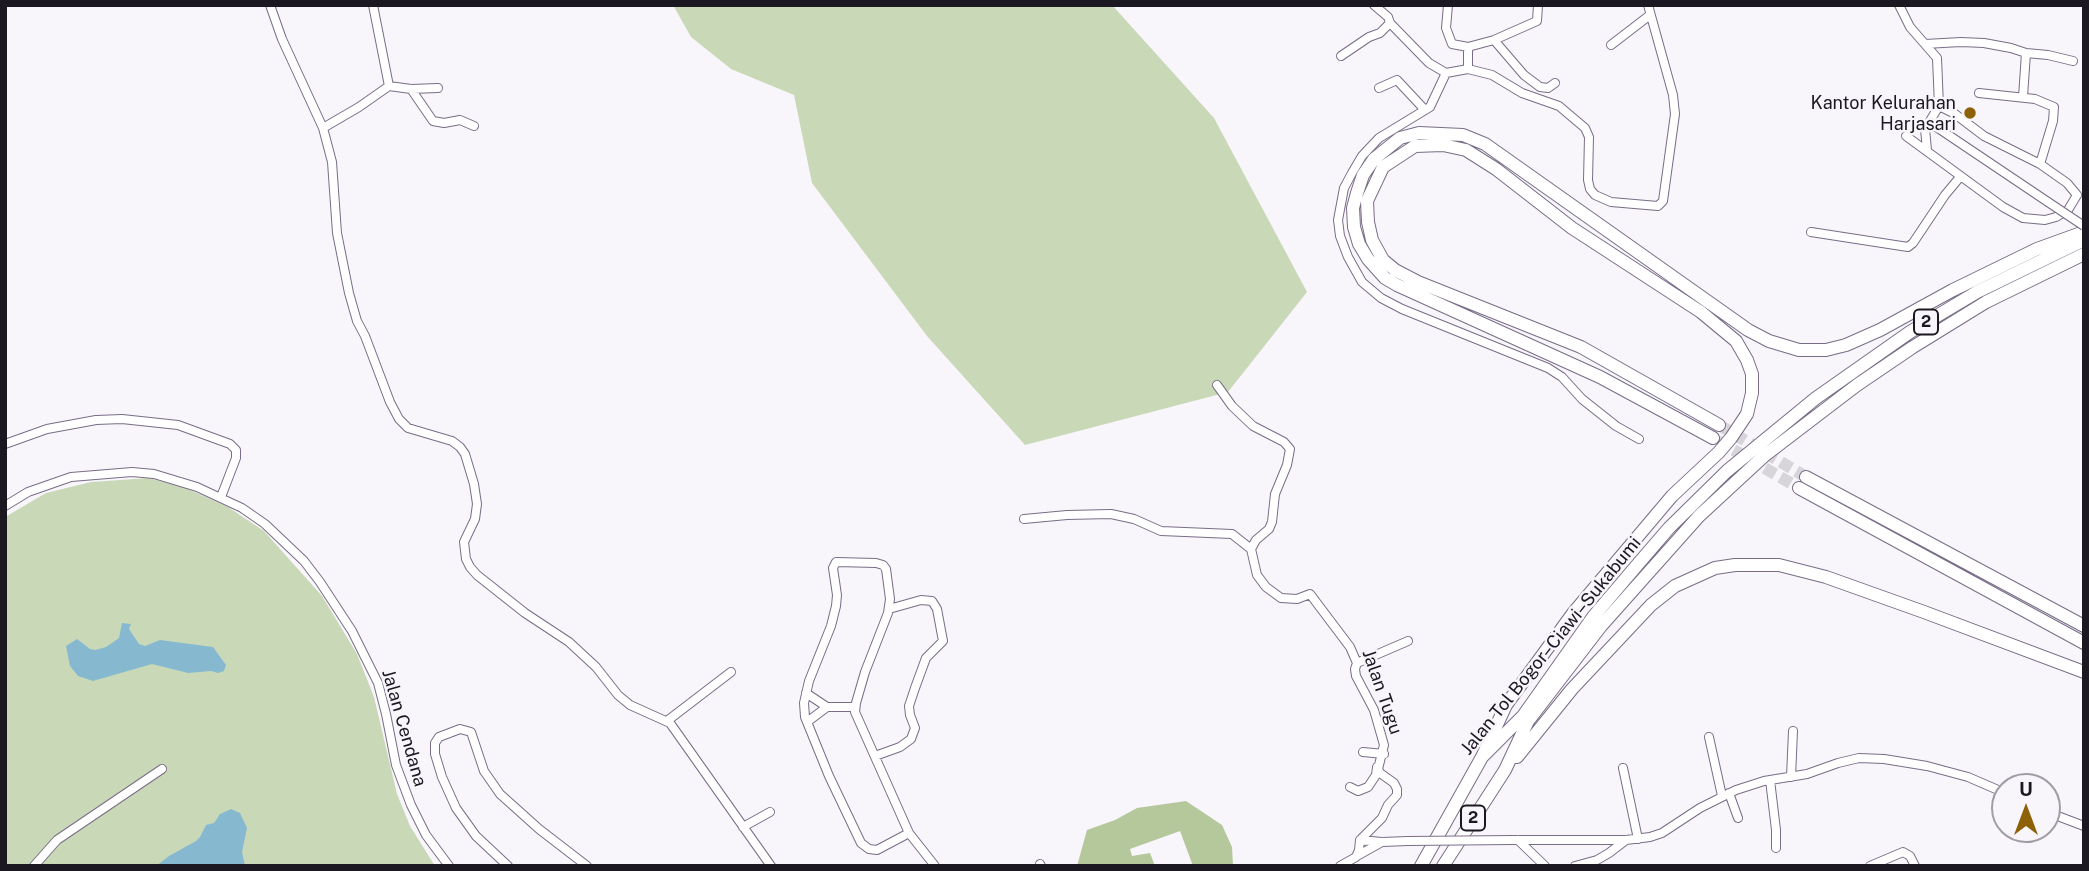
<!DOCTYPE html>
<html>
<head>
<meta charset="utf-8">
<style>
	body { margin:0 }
	#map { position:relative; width:2089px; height:871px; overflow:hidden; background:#f8f5fb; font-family:"Public Sans",sans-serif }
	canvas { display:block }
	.frame { position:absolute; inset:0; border:7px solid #1c1822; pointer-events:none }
	.north { position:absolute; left:1991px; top:773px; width:70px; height:70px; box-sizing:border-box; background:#f8f5fb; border:2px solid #a09da4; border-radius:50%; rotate:0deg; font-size:19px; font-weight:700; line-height:28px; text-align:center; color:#1c1822 }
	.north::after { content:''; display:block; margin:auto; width:24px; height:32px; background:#8d6106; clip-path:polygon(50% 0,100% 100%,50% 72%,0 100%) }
</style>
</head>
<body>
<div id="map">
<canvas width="2089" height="871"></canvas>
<div class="frame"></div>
<div class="north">U</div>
</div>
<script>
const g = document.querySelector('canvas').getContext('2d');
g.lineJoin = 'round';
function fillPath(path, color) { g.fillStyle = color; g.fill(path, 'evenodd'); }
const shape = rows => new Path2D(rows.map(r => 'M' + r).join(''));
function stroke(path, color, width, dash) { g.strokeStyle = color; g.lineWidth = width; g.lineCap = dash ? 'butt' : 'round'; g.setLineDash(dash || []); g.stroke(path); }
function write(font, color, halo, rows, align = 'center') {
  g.font = font + ' "Public Sans",sans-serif'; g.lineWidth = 5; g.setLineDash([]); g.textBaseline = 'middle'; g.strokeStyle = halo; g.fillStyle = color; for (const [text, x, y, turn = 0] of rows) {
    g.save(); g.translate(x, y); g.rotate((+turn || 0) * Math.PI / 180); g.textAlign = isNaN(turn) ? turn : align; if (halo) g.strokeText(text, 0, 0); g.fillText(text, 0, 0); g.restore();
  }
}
const green = shape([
	[673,5,1112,5,1214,118,1307,292,1228,392,1025,445,927,336,812,183,794,95,731,69,691,37],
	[149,478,188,489,228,507,264,531,322,596,357,654,374,697,397,794,410,826,435,866,5,866,5,517,46,493,91,482]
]);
const forest = shape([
	[1186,801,1222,825,1232,847,1233,866,1193,866,1180,831,1130,849,1132,856,1150,853,1155,866,1077,866,1087,830,1115,820,1137,808]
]);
const water = shape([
	[122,623,131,624,129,629,139,644,145,646,160,640,213,647,226,665,224,671,218,673,211,671,188,673,152,664,93,681,78,676,70,666,66,646,77,639,90,649,95,650,106,647,119,638],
	[231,809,240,813,247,828,242,852,245,866,156,866,169,856,196,841,200,837,206,825,214,823,220,814]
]);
const highwayTunnel = shape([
	[1719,425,1806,477],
	[1718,441,1799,488]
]);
const minor = shape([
	[270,5,282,39,323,128,332,162,337,233,349,293,357,321,365,336,390,402,399,419,408,428,452,441,460,447,465,454,474,484,477,504,475,519,464,542,466,559,470,567,477,575,525,613,569,642,596,667,618,695,630,705,670,723,771,866],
	[1374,5,1388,17,1390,23,1429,63,1446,73,1468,69,1468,47,1494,40,1537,21,1538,5],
	[1448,5,1446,28,1452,44,1468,47],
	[1899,5,1910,27,1937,58,1939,106,1925,129,1927,150],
	[1494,40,1524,75,1540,87,1548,88,1555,83],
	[1925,44,1961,42,1984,43,2011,48,2026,53,2048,55,2073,61],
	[1611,45,1650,15],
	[1341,56,1369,37,1380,33,1390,23],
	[1468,69,1492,75,1522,93,1559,106,1585,128,1589,137,1588,180,1590,189,1595,195,1611,202,1658,206,1663,201,1675,114,1673,95,1648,5],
	[1446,73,1430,107,1379,138,1362,156,1352,173,1344,188,1338,220,1340,236,1348,257,1362,282,1381,298,1402,309,1548,368,1562,377,1582,399,1616,426,1639,439],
	[389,86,411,89,438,88],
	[1379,88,1397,80,1425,110],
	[411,89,433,121,444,123,460,120,474,126],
	[1979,93,2035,99,2054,107,2053,121,2040,164],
	[2023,97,2026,53],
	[1939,106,1955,114,1984,136,2040,164,2067,183,2077,195],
	[1929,122,2048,202],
	[323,128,359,107,389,86,373,5],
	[1906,136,2003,207,2023,218,2045,220,2056,217,2068,210,2077,195],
	[1811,232,1908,247,1913,243,1945,195,1960,177],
	[1217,385,1232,406,1253,426,1284,442,1290,449,1287,465,1275,494,1272,522,1269,529,1256,540,1251,549,1257,575,1266,587,1281,598,1297,599,1310,594,1350,647,1357,663,1355,669,1356,676,1374,710,1384,745,1378,769,1380,773,1394,783,1397,789,1397,795,1388,805,1382,818,1360,840,1359,850,1356,857,1340,866],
	[5,444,47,429,96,420,122,419,178,425,230,444,236,450,236,458,221,497],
	[5,506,28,492,71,477,132,472,154,474,197,487,242,508,265,524,304,561,320,582,352,631,378,683,386,714,396,765,411,805,426,835,449,866],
	[1024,519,1067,515,1111,514,1134,519,1161,531,1232,534,1251,549],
	[1357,663,1408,641],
	[806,693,827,707],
	[667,721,731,672],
	[807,722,827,707,855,707],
	[1709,737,1722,796],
	[1363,752,1384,754],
	[875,756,900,747,911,739,915,728,910,715,909,706,915,688,926,658,943,641,937,609,932,601,921,600,889,609],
	[1623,768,1638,839],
	[1791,777,1793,731],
	[1770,780,1776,830,1776,848],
	[1350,787,1358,791,1368,787,1376,775,1377,767],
	[1729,793,1738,818],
	[2047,812,2084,826],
	[743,827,770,812],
	[909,833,877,850,869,849,861,843,829,776,805,717,804,703,809,681,831,626,836,606,837,595,833,568,836,562,876,563,883,565,886,569,890,599,888,613,865,672,856,703,855,712,909,833,935,866],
	[1360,840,1382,842,1408,841],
	[1513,840,1626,840,1650,837,1662,833,1700,808,1736,790,1764,781,1807,774,1838,763,1859,758,1884,759,1927,766,1968,777,2005,793],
	[1518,840,1545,866],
	[1357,856,1382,842],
	[1040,864,1041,866],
	[34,866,57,840,162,769],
	[508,866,476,836,456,808,442,777,435,754,435,743,439,737,460,729,471,732,484,771,500,794,539,829,587,866],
	[1575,866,1597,860,1609,853,1626,840],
	[1870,866,1903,852,1910,856,1915,866]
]);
const highway = shape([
	[1713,438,1600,377,1397,285,1385,278,1368,259,1359,244,1354,227,1353,208,1357,193,1363,175,1374,159,1400,138,1419,133,1463,135,1485,144,1748,330,1769,341,1799,350,1826,350,1846,345,1880,330,1953,290,2037,249,2084,232],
	[1806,477,2084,626],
	[1799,488,2084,643],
	[1482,757,1506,705,1574,612,1672,496,1719,452,1731,438,1747,414,1752,393,1752,374,1747,360,1736,341,1701,312,1572,228,1496,169,1466,150,1443,145,1415,146,1383,167,1367,201,1368,222,1372,240,1383,260,1395,270,1418,282,1581,347,1719,425],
	[1517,757,1572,689,1651,605,1675,586,1715,568,1735,565,1779,565,1826,577,1924,612,2084,672],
	[1421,866,1482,757,1523,716,1593,617,1638,564,1669,528,1727,471,1816,398,1910,332,1977,292,2084,240],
	[1443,866,1505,770,1528,721,1601,626,1699,516,1764,456,1857,385,1913,347,1986,302,2084,254]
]);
const minorBridge = shape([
	[2048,202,2084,226],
	[1408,841,1513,840]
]);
const markers = [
	[1970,113,7,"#8d6106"]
];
const shields = [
	[1926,322,24],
	[1473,818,24]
];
const shieldNames = [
	["2",1926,322],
	["2",1473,818]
];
const poiNames = [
	["Kantor Kelurahan",1956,103],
	["Harjasari",1956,124]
];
const streetNames = [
	["Jalan Tol Bogor–Ciawi–Sukabumi",1551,646,-51],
	["Jalan Tugu",1382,692,71],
	["Jalan Cendana",404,728,74]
];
fillPath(green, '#c9d9b8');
fillPath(forest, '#b4c89c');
fillPath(water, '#86b9d0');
stroke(highwayTunnel, '#d7d4da', 12, [12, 6]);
stroke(minor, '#796d87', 10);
stroke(highway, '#796d87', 14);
stroke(minor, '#fff', 8);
stroke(highway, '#fff', 12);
stroke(minorBridge, '#796d87', 10, []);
stroke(minorBridge, '#fff', 8);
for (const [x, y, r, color] of markers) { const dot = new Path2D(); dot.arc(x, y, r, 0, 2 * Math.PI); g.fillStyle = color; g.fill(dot); stroke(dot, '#f8f5fb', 2.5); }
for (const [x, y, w] of shields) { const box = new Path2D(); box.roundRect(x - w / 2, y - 12.5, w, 25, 5); g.fillStyle = '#f8f5fb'; g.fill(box); stroke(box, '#1c1822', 2); }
write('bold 16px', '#1c1822', null, shieldNames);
write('18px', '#1c1822', '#f8f5fb', poiNames, 'right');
write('18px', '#1c1822', '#f8f5fb', streetNames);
</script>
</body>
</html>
